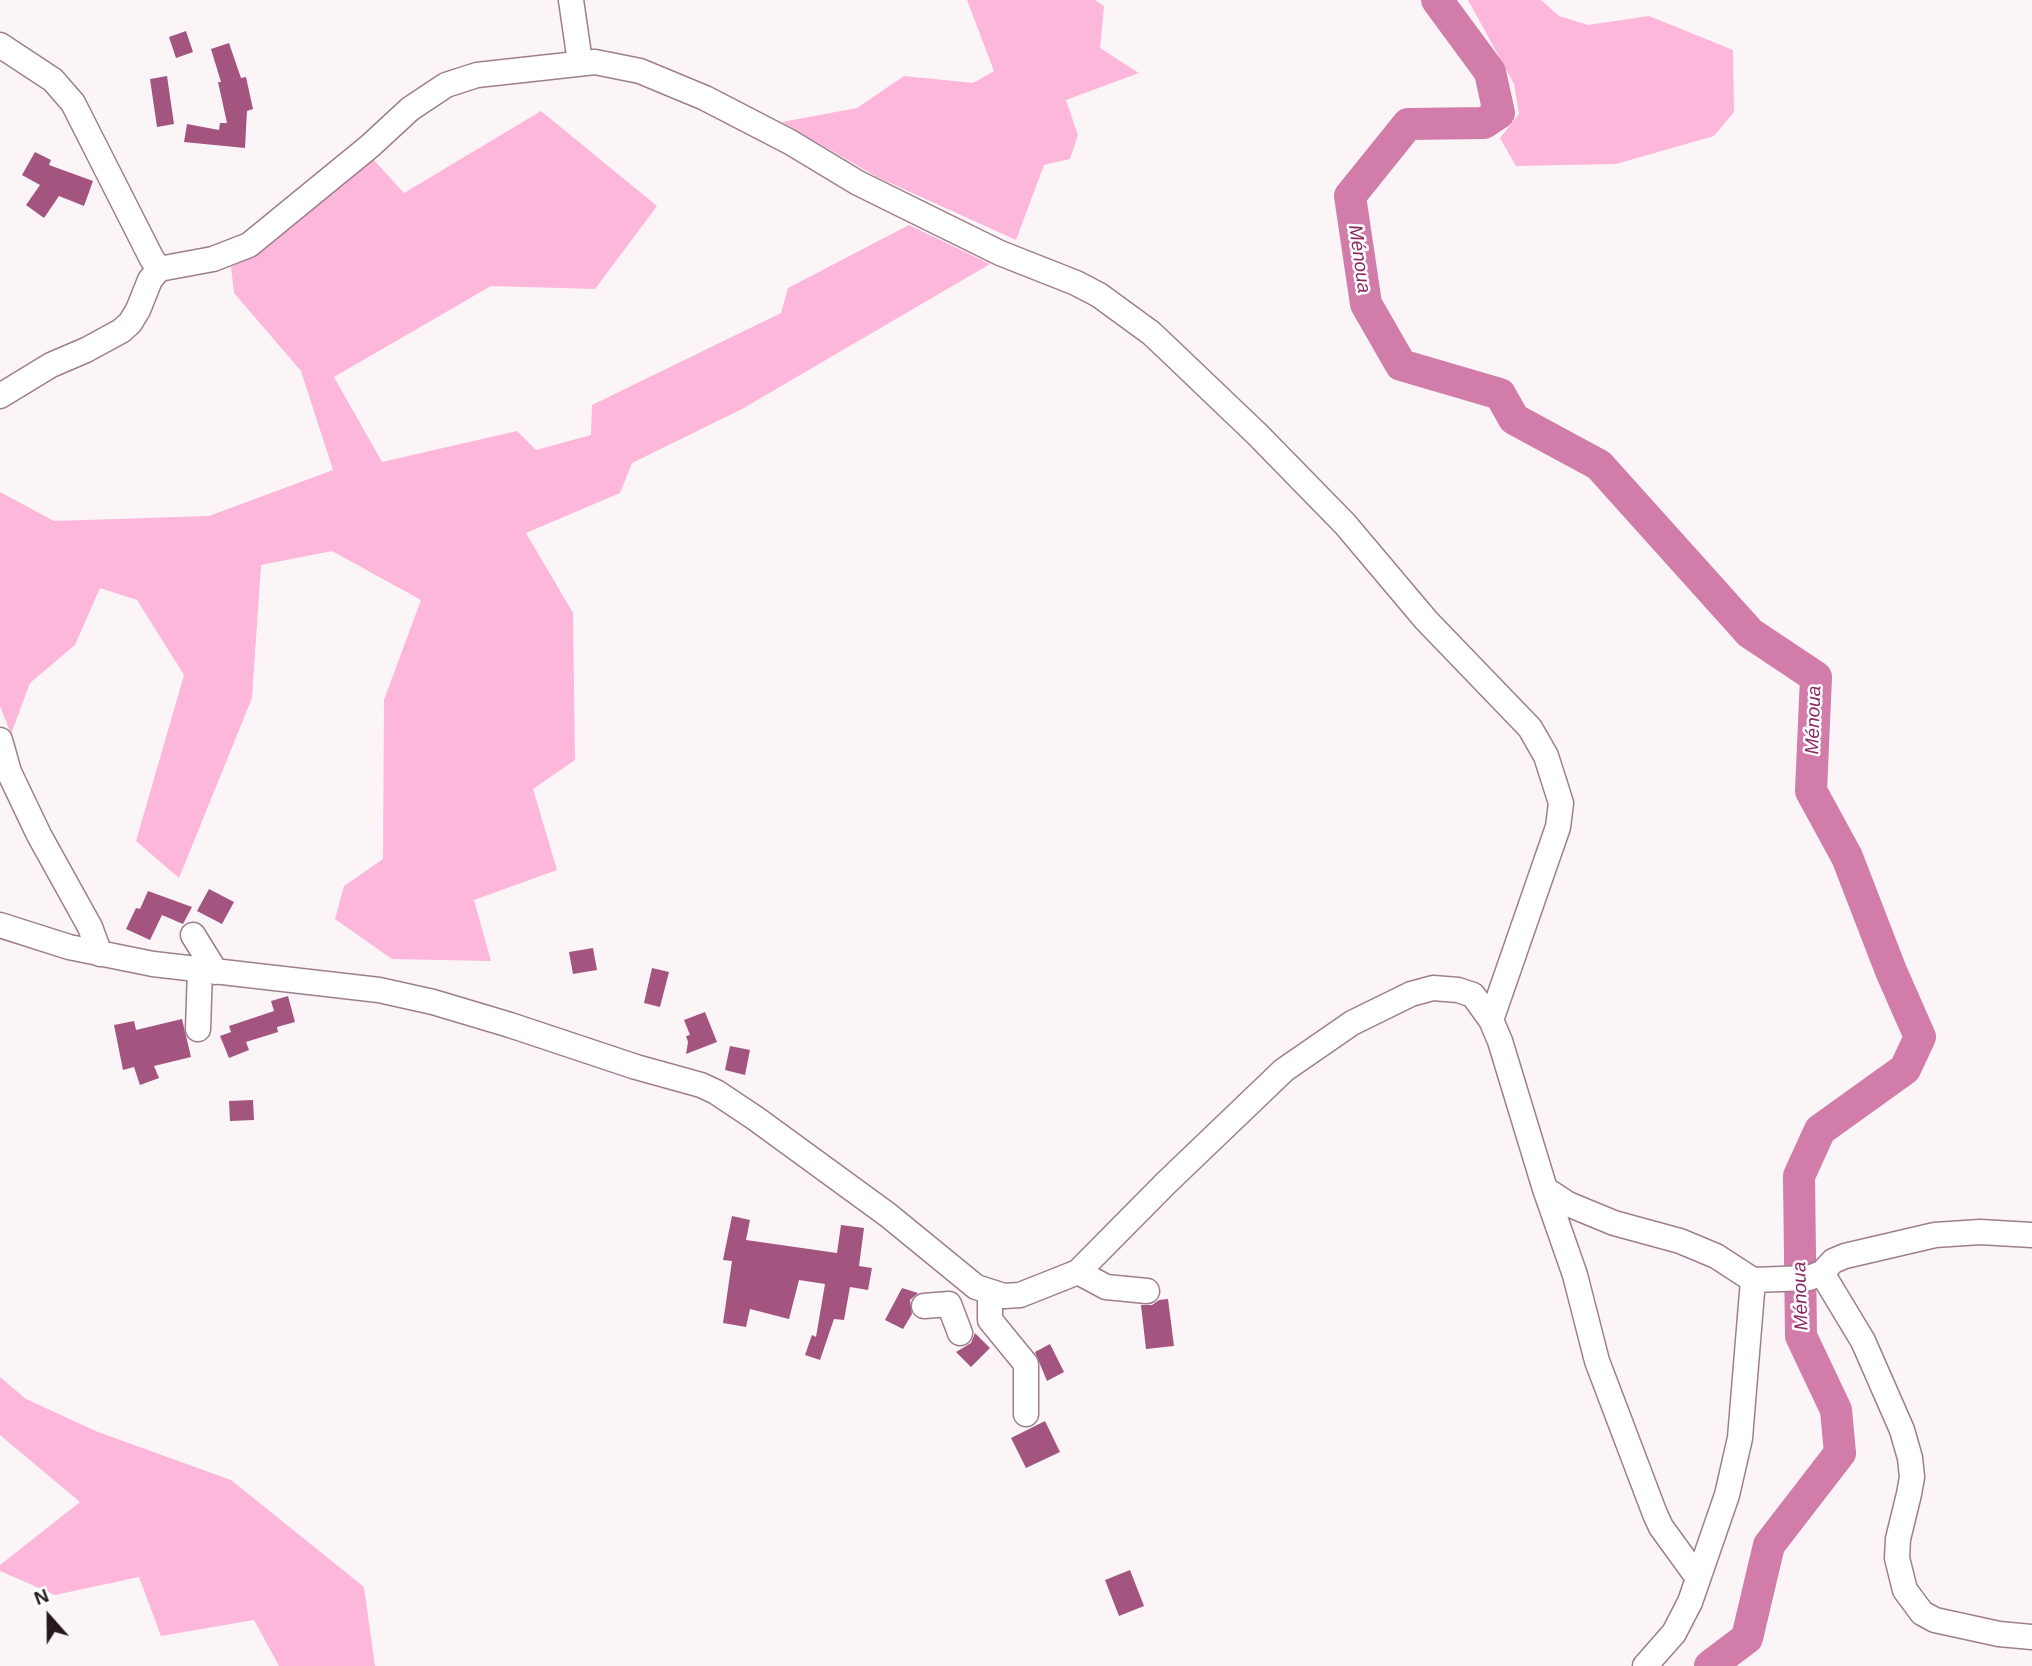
<!DOCTYPE html>
<html>
<head>
<meta charset="utf-8">
<style>
	body { margin:0 }
	#map { position:relative; width:2032px; height:1666px; overflow:hidden; background:#fcf5f8; font-family:Helvetica,sans-serif }
	canvas { display:block }
	.north { position:absolute; left:14px; top:1582px; width:70px; height:70px; -webkit-text-stroke:5px #fff; paint-order:stroke; rotate:339deg; font-size:19px; font-weight:700; line-height:28px; text-align:center; color:#25181e }
	.north::after { content:''; display:block; margin:auto; width:24px; height:32px; background:#25181e; clip-path:polygon(50% 0,100% 100%,50% 72%,0 100%) }
</style>
</head>
<body>
<div id="map">
<canvas width="2032" height="1666"></canvas>
<div class="north">N</div>
</div>
<script>
const g = document.querySelector('canvas').getContext('2d');
g.lineJoin = 'round';
function fillPath(path, color) { g.fillStyle = color; g.fill(path, 'evenodd'); }
const shape = rows => new Path2D(rows.map(r => 'M' + r).join(''));
function stroke(path, color, width, dash) { g.strokeStyle = color; g.lineWidth = width; g.lineCap = dash ? 'butt' : 'round'; g.setLineDash(dash || []); g.stroke(path); }
function write(font, color, halo, rows, align = 'center') {
  g.font = font + ' Helvetica,sans-serif'; g.lineWidth = 5; g.setLineDash([]); g.textBaseline = 'middle'; g.strokeStyle = halo; g.fillStyle = color; for (const [text, x, y, turn = 0] of rows) {
    g.save(); g.translate(x, y); g.rotate((+turn || 0) * Math.PI / 180); g.textAlign = isNaN(turn) ? turn : align; if (halo) g.strokeText(text, 0, 0); g.fillText(text, 0, 0); g.restore();
  }
}
const green = shape([
	[967,0,1095,0,1104,6,1100,48,1139,73,1066,100,1078,135,1070,159,1044,165,1016,240,877,177,782,122,857,108,904,76,973,83,994,71],
	[1468,0,1541,0,1559,16,1588,25,1649,16,1733,50,1734,112,1714,136,1616,164,1516,166,1500,138,1519,114,1514,84],
	[541,111,657,206,595,289,491,286,334,377,382,462,517,431,536,450,591,435,592,405,781,313,788,288,909,225,990,264,742,409,632,463,620,493,526,533,573,613,575,760,533,789,557,870,474,900,491,961,392,959,335,919,344,886,383,859,384,700,421,600,332,551,261,565,252,698,179,878,136,841,184,675,137,600,100,588,75,645,30,683,11,734,0,706,0,492,54,521,209,516,333,470,301,371,234,293,231,267,264,250,373,159,404,193],
	[0,1377,26,1399,98,1432,231,1480,364,1587,375,1666,279,1666,254,1620,161,1636,139,1577,55,1595,0,1571,0,1565,80,1502,0,1435]
]);
const river = shape([
	[1437,0,1490,72,1499,113,1484,123,1408,124,1350,196,1366,304,1401,365,1500,394,1514,419,1599,465,1750,633,1816,677,1811,791,1847,857,1891,971,1920,1037,1905,1069,1820,1130,1799,1176,1801,1336,1836,1410,1840,1453,1769,1545,1747,1638,1710,1666]
]);
const building = shape([
	[186,31,193,52,176,58,169,37],
	[229,43,241,78,246,77,253,109,247,111,245,148,184,142,187,124,219,130,220,123,227,123,218,82,221,82,211,49],
	[167,76,174,124,157,127,150,79],
	[35,152,51,160,49,165,93,181,84,206,59,196,44,218,26,205,40,185,22,175],
	[209,889,234,902,222,924,197,911],
	[148,891,192,907,183,924,162,915,150,940,126,929,136,908,140,909],
	[593,948,597,970,573,974,569,952],
	[652,968,669,972,660,1007,644,1003],
	[288,996,295,1022,277,1027,278,1032,246,1042,249,1050,229,1058,220,1036,231,1032,229,1026,274,1011,271,1001],
	[705,1012,717,1042,686,1054,688,1042,686,1036,690,1035,684,1020],
	[182,1019,191,1057,154,1066,159,1078,140,1085,134,1067,123,1070,114,1025,134,1021,136,1030],
	[730,1046,750,1050,745,1075,725,1070],
	[253,1100,254,1120,230,1121,229,1101],
	[732,1216,750,1220,746,1240,837,1253,841,1225,864,1228,859,1266,872,1268,868,1290,850,1287,844,1320,834,1319,820,1360,805,1355,812,1335,816,1337,825,1284,799,1280,789,1319,750,1309,746,1327,723,1323,732,1261,723,1260],
	[902,1288,918,1293,910,1300,912,1314,903,1329,885,1320],
	[1168,1299,1174,1346,1146,1349,1141,1305,1152,1305,1159,1300],
	[975,1333,990,1348,971,1367,956,1352,971,1343],
	[1050,1344,1064,1372,1047,1381,1035,1352],
	[1045,1421,1060,1452,1026,1468,1011,1438],
	[1130,1570,1144,1606,1119,1616,1105,1580]
]);
const minor = shape([
	[571,0,580,62],
	[0,45,53,80,73,103,152,259,159,269,213,259,249,245,370,146,410,109,446,85,477,75,595,62,640,71,705,98,790,142,858,183,1000,253,1076,283,1099,295,1151,333,1168,349,1257,434,1345,524,1426,620,1530,728,1546,756,1561,803,1558,827,1491,1020],
	[0,396,51,365,86,350,121,331,130,323,138,310,150,280,159,269],
	[0,740,9,772,39,835,90,927,100,954],
	[0,925,69,947,153,964,379,990,433,1002,510,1025,636,1067,701,1085,716,1092,755,1118,888,1215,976,1287,1004,1296,1020,1295,1078,1272,1166,1183,1284,1070,1352,1023,1411,994,1433,988,1458,990,1473,995,1491,1020,1500,1041,1545,1189,1568,1204,1614,1223,1680,1241,1716,1256,1753,1280,1809,1278,1822,1273,1833,1261,1845,1256,1935,1235,1980,1232,2032,1235],
	[193,935,216,972],
	[198,1029,200,970],
	[1545,1189,1575,1275,1597,1361,1655,1514,1661,1527,1698,1578],
	[1078,1272,1106,1287,1147,1291],
	[1822,1273,1863,1341,1902,1430,1910,1458,1912,1477,1909,1494,1898,1539,1897,1558,1905,1590,1922,1613,1935,1620,1999,1634,2032,1637],
	[990,1294,990,1320,1026,1364,1026,1414],
	[924,1306,949,1304,960,1333],
	[1645,1666,1674,1633,1690,1602,1727,1495,1740,1438,1753,1280]
]);
const waterNames = [
	["Ménoua",1359,259,82],
	["Ménoua",1814,720,-88],
	["Ménoua",1801,1296,-92]
];
fillPath(green, '#fdb7da');
stroke(river, '#d17ca9', 32);
fillPath(building, '#a3547f');
stroke(minor, '#9e7e8d', 27);
stroke(minor, '#fff', 24);
write('italic 19px', '#8b2863', '#fff', waterNames);
</script>
</body>
</html>
